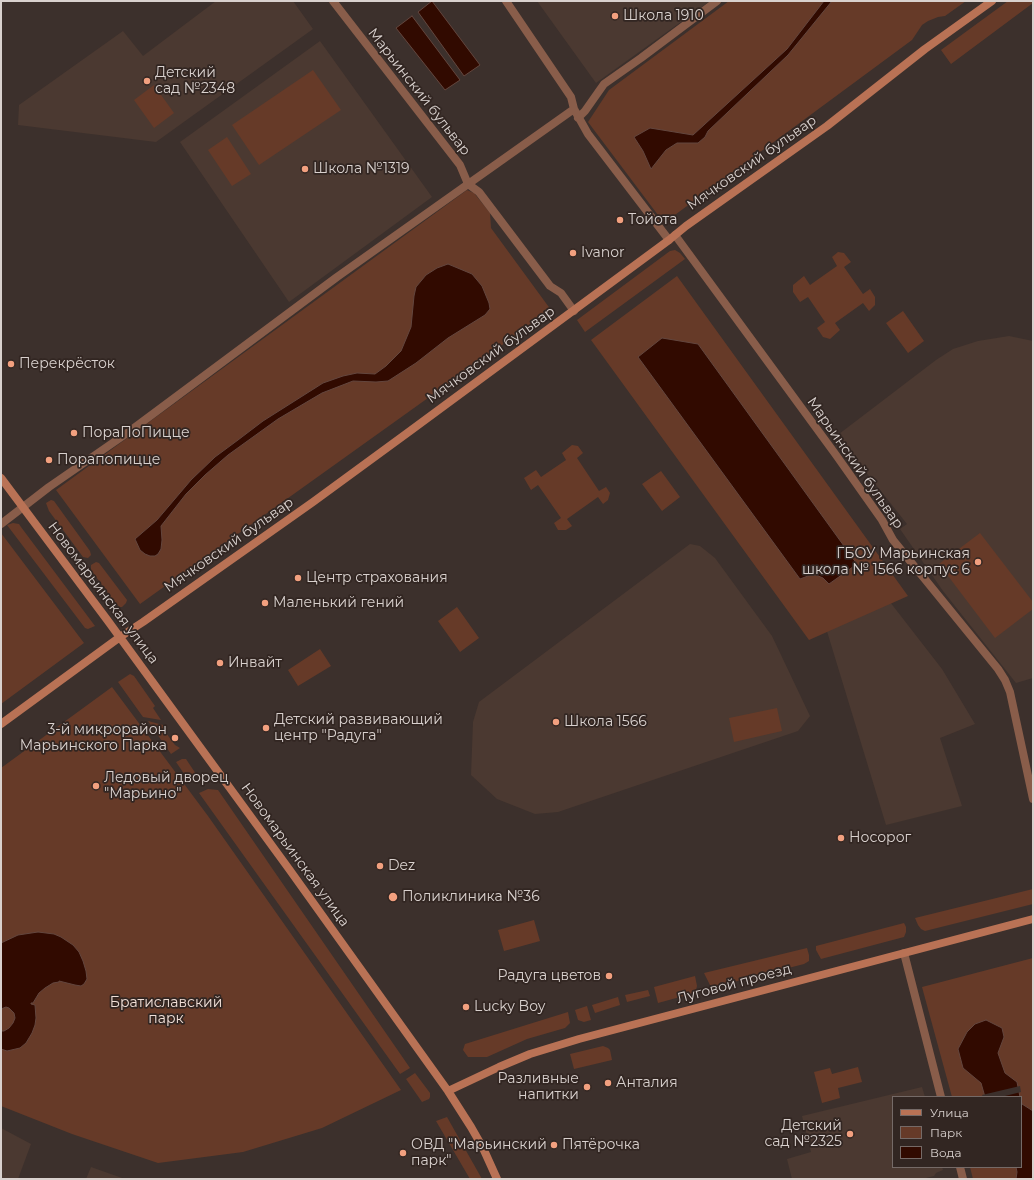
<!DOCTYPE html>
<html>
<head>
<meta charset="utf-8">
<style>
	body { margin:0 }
	#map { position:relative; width:1034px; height:1180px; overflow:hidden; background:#3c302c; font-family:Montserrat,sans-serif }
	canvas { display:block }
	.frame { position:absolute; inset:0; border:2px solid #d9d1ce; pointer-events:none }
	.legend { position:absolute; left:892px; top:1096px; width:130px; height:72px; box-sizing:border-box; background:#322622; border:1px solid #756a67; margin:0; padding:5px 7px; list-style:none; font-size:12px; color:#d9d1ce }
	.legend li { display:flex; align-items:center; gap:8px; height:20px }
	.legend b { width:20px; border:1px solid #756a67 }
</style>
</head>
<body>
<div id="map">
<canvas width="1034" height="1180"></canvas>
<div class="frame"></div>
<ul class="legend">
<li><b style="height:5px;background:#b97255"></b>Улица</li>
<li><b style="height:11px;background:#663a28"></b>Парк</li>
<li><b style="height:11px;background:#310a00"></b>Вода</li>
</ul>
</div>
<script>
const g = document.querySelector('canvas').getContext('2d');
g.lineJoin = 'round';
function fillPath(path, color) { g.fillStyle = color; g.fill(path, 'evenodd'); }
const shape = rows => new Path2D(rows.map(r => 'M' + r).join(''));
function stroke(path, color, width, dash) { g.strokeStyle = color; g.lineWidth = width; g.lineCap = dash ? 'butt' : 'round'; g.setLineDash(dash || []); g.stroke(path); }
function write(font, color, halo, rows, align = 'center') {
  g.font = font + ' Montserrat,sans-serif'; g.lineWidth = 3.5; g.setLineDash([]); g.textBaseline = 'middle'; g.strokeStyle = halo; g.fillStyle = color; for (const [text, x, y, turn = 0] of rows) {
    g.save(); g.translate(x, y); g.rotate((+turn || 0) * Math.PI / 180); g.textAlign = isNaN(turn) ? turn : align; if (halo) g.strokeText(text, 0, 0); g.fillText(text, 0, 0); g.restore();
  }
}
const built = shape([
	[216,1,293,1,313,29,156,142,18,125,19,105,123,31,143,56],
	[537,1,710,1,596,83],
	[320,41,432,197,289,302,180,142],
	[1009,336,1033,341,1033,678,1016,683,943,591,900,529,907,524,865,471,839,434,936,360,953,349,978,341],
	[690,544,700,546,715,558,772,636,810,716,798,731,558,812,535,814,497,799,471,775,473,722,479,702],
	[890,602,942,669,975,724,940,738,962,806,886,825,826,628],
	[922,1087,925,1097,893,1097,893,1167,942,1167,943,1170,936,1173,934,1176,922,1179,792,1179,787,1159,811,1152,802,1116],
	[1,1128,31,1144,18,1179,1,1179],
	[91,1167,125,1179,86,1179]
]);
const green = shape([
	[729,1,966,1,945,16,938,17,928,21,922,25,912,40,664,223,588,122,609,90],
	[1008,1,1033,1,1033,3,951,64,941,50],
	[313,70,341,110,259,165,232,125],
	[154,85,174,113,154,128,134,100],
	[227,137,251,174,232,186,208,150],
	[467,190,474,193,490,213,491,228,551,310,140,604,56,490],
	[675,250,680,253,685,259,585,332,577,320,670,251],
	[838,252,844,253,851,262,844,267,863,294,870,289,875,297,875,305,869,311,863,303,835,323,840,330,830,339,823,337,817,328,825,322,808,297,800,302,793,292,793,285,804,276,810,285,837,266,832,257],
	[677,276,908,596,809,640,591,340],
	[903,311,924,341,908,353,886,323],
	[572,445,578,446,583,453,577,458,599,491,606,487,610,493,608,500,603,504,598,497,567,519,572,526,566,530,558,530,554,523,561,518,538,485,531,490,524,478,536,470,541,477,566,460,562,453],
	[661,471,680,497,662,511,642,484],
	[51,500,54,501,90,551,91,555,88,558,83,557,49,511,46,503],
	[13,523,19,524,21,527,95,626,88,629,85,628,7,525],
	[1,533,84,643,1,704],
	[980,533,1033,602,1033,609,995,638,939,564],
	[96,562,99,563,127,600,126,603,122,607,120,607,116,604,91,570,91,565],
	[457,607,479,638,460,652,438,621],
	[320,649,331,666,298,686,288,670],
	[130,674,134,676,155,706,153,708,161,720,143,717,118,682],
	[112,687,208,816,401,1090,322,1128,243,1152,158,1163,72,1134,1,1106,1,768],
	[777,708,782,731,734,742,729,718],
	[148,721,163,725,167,730,166,733,175,745,180,748,171,754],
	[182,759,186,759,196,774,196,776,192,780,189,781,176,762],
	[208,789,218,790,410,1068,400,1074,199,793],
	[1033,889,1033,904,925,931,921,929,918,925,915,918],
	[534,920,540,941,504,951,498,930],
	[904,923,906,927,906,932,904,937,821,959,816,950,816,946],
	[807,948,809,955,809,961,804,964,714,987,710,985,704,973],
	[1033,958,1033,1179,973,1179,970,1167,1021,1167,1021,1097,952,1097,922,987],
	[695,976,697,986,696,990,691,994,658,1003,654,987],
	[648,990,650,996,627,1002,625,995],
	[618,997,620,1005,595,1013,592,1005],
	[587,1006,591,1020,584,1022,578,1020,575,1010],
	[568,1012,570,1023,565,1028,527,1039,487,1057,468,1057,463,1050,465,1044],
	[603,1046,608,1048,610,1050,612,1060,574,1069,570,1054],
	[858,1067,862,1082,838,1088,840,1098,822,1103,814,1072,830,1068,832,1074],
	[415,1073,430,1093,430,1097,429,1099,422,1102,406,1079],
	[447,1117,482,1179,470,1179,436,1121]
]);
const water = shape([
	[432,1,480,65,464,76,418,12,432,1],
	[824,1,832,1,788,55,708,131,705,137,698,143,677,143,666,150,651,169,643,151,634,137,650,128,693,135,787,49,824,1],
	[412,16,460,80,445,90,396,28,412,16],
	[448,264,472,274,482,286,489,303,490,309,485,315,448,338,416,363,388,381,376,382,353,381,322,393,278,419,228,455,205,475,186,494,161,526,162,540,161,549,158,554,155,556,150,556,145,554,140,550,135,539,157,520,191,480,215,457,238,440,263,421,323,383,343,376,357,373,375,374,386,366,401,351,411,327,414,296,416,287,426,275,437,268,448,264],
	[662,338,698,344,857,564,829,584,823,578,816,575,808,576,800,579,638,357,662,338],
	[38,932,54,934,61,937,73,945,79,952,83,961,86,971,87,979,84,984,81,986,75,985,59,981,59,982,53,983,45,988,39,993,33,1003,31,1003,31,1004,35,1005,36,1018,35,1025,32,1033,26,1043,20,1048,7,1051,1,1049,1,1031,4,1031,9,1028,13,1023,15,1018,14,1013,9,1008,6,1007,1,1009,1,943,18,935,38,932],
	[986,1020,1002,1028,1004,1037,998,1053,1005,1073,1017,1082,1020,1097,985,1097,981,1083,963,1068,958,1049,967,1032,975,1024,986,1020],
	[1021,1100,1022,1104,1033,1111,1033,1179,1016,1179,1017,1172,1016,1167,1021,1167,1021,1100]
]);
const pier = shape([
	[1020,1086,1021,1092,1001,1097,983,1097,982,1095]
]);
const street = shape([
	[333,1,460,165,468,184,479,192,550,286,561,293,574,311],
	[506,1,571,97,574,109,588,134,669,240],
	[578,118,585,111,604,84,641,58,717,1],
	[675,235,836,455,882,520,893,540,998,669,1005,680,1010,692,1033,799],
	[1,524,49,487,130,431,337,277,574,109],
	[904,953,941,1097],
	[960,1167,963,1179]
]);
const secondary = shape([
	[1,478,108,621,289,869,448,1091,471,1127,483,1148,497,1179],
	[1,724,120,637,143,622,313,502,410,431,669,240,686,226,827,126,925,49,992,1],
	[448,1091,499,1067,530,1054,579,1039,1033,919]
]);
const markers = [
	[615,16,4,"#f2a07f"],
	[147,81,4,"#f2a07f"],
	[305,169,4,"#f2a07f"],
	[620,220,4,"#f2a07f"],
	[573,253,4,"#f2a07f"],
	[11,364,4,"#f2a07f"],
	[74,433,4,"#f2a07f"],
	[49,460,4,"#f2a07f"],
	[978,562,4,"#f2a07f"],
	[298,578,4,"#f2a07f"],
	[265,603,4,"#f2a07f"],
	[220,663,4,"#f2a07f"],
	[556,722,4,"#f2a07f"],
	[266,728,4,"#f2a07f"],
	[175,738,4,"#f2a07f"],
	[96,786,4,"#f2a07f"],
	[841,838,4,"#f2a07f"],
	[380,866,4,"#f2a07f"],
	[393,897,5,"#f2a07f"],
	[609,976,4,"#f2a07f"],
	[466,1007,4,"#f2a07f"],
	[608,1083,4,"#f2a07f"],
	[587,1087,4,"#f2a07f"],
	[850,1134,4,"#f2a07f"],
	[554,1145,4,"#f2a07f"],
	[403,1153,4,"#f2a07f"]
];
const poiNames = [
	["Школа 1910",623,16],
	["Детский",155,73],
	["сад №2348",155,89],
	["Школа №1319",313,169],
	["Тойота",628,220],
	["Ivanor",581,253],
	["Перекрёсток",19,364],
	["ПораПоПицце",82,433],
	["Порапопицце",57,460],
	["ГБОУ Марьинская",970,554,"right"],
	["школа № 1566 корпус 6",970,570,"right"],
	["Центр страхования",306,578],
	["Маленький гений",273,603],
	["Инвайт",228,663],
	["Детский развивающий",274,720],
	["центр \"Радуга\"",274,736],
	["Школа 1566",564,722],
	["3-й микрорайон",167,730,"right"],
	["Марьинского Парка",167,746,"right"],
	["Ледовый дворец",104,778],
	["\"Марьино\"",104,794],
	["Носорог",849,838],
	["Dez",388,866],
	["Поликлиника №36",402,897],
	["Радуга цветов",601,976,"right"],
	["Lucky Boy",474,1007],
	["Разливные",579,1079,"right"],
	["напитки",579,1095,"right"],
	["Анталия",616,1083],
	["Детский",842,1126,"right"],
	["сад №2325",842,1142,"right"],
	["ОВД \"Марьинский",411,1145],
	["парк\"",411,1161],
	["Пятёрочка",562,1145]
];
const streetNames = [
	["Марьинский бульвар",419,92,52],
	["Мячковский бульвар",752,163,-35],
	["Мячковский бульвар",491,355,-36],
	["Марьинский бульвар",855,463,55],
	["Мячковский бульвар",229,545,-35],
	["Новомарьинская улица",103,593,53],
	["Новомарьинская улица",295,855,54],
	["Луговой проезд",734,984,-15]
];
const parkNames = [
	["Братиславский",166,1003],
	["парк",166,1019]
];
fillPath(built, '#4b3931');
fillPath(green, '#663a28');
fillPath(water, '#310a00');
stroke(water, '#63463e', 1);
fillPath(pier, '#3c302c');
stroke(street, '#895d4a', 8);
stroke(secondary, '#b97255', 8);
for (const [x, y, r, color] of markers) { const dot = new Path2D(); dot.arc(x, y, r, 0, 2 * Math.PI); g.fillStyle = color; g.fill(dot); stroke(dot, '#322622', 1.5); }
write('14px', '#d9d1ce', '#322622', poiNames, 'left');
write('14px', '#d9d1ce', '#322622', streetNames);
write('14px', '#f1dfd7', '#322622', parkNames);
</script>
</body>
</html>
